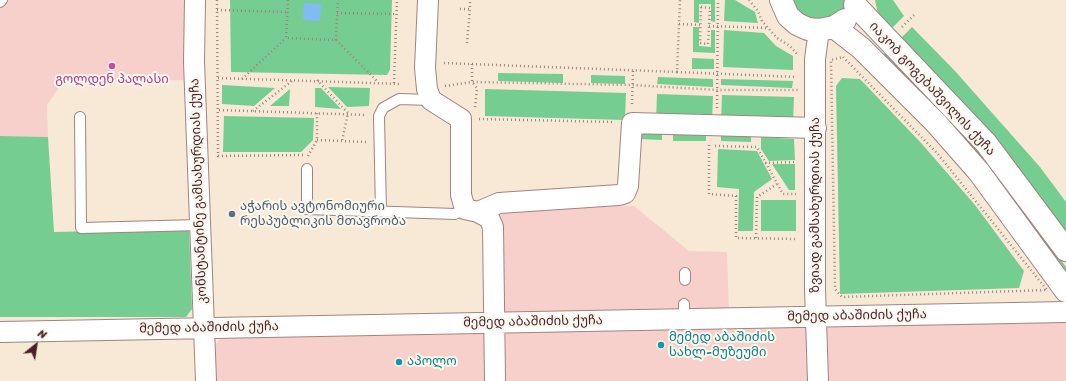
<!DOCTYPE html>
<html>
<head>
<meta charset="utf-8">
<style>
	body { margin:0 }
	#map { position:relative; width:1066px; height:381px; overflow:hidden; background:#f7e9d5; font-family:Sriracha,sans-serif }
	canvas { display:block }
	.north { position:absolute; left:16px; top:325px; width:40px; height:40px; -webkit-text-stroke:3px #fbf7ec; paint-order:stroke; rotate:30deg; font-size:11px; font-weight:700; line-height:16px; text-align:center; color:#4a1f2b }
	.north::after { content:''; display:block; margin:auto; width:14px; height:18px; background:#4a1f2b; clip-path:polygon(50% 0,100% 100%,50% 72%,0 100%) }
</style>
</head>
<body>
<div id="map">
<canvas width="1066" height="381"></canvas>
<div class="north">N</div>
</div>
<script>
const g = document.querySelector('canvas').getContext('2d');
g.lineJoin = 'round';
function fillPath(path, color) { g.fillStyle = color; g.fill(path, 'evenodd'); }
const shape = rows => new Path2D(rows.map(r => 'M' + r).join(''));
function stroke(path, color, width, dash) { g.strokeStyle = color; g.lineWidth = width; g.lineCap = dash ? 'butt' : 'round'; g.setLineDash(dash || []); g.stroke(path); }
function write(font, color, halo, rows, align = 'center') {
  g.font = font + ' Sriracha,"Noto Sans Georgian",sans-serif'; g.lineWidth = 4; g.setLineDash([]); g.textBaseline = 'middle'; g.strokeStyle = halo; g.fillStyle = color; for (const [text, x, y, turn = 0] of rows) {
    g.save(); g.translate(x, y); g.rotate((+turn || 0) * Math.PI / 180); g.textAlign = isNaN(turn) ? turn : align; if (halo) g.strokeText(text, 0, 0); g.fillText(text, 0, 0); g.restore();
  }
}
const built = shape([
	[0,0,184,0,186,80,63,82,47,105,48,137,0,136],
	[634,206,689,251,727,252,729,314,510,318,500,310,484,209],
	[1066,319,1066,381,825,381,823,328,828,322],
	[802,324,812,330,814,381,504,381,503,336,510,331],
	[479,329,488,336,488,381,213,381,212,349,223,335]
]);
const green = shape([
	[230,0,392,0,390,70,387,75,231,72],
	[694,0,715,0,715,22,711,21,711,4,699,4,699,23,694,22],
	[725,0,735,0,755,12,758,23,724,21],
	[789,0,850,0,842,15,807,21],
	[875,0,893,0,904,16,889,31,878,14],
	[693,27,699,27,699,46,711,47,711,30,715,30,715,53,693,52],
	[912,27,955,71,1040,167,1066,202,1066,233,899,40],
	[724,30,764,33,776,46,793,56,793,70,723,67],
	[886,52,963,132,997,172,1066,267,1066,276,882,56],
	[692,58,714,59,714,69,692,69],
	[498,73,563,74,563,83,498,81],
	[591,75,625,76,625,84,591,83],
	[658,77,713,79,713,87,657,84],
	[842,78,860,79,922,144,975,205,1024,271,1019,288,840,294,836,86],
	[721,79,793,81,792,88,721,85],
	[222,85,275,88,254,106,222,104],
	[328,87,370,88,369,106,347,107],
	[315,88,321,88,341,109,315,107],
	[290,89,289,106,270,106],
	[485,89,626,93,625,120,485,116],
	[657,94,713,96,712,122,656,120],
	[722,95,794,97,793,124,721,122],
	[224,116,314,118,313,140,301,152,223,152],
	[662,131,662,140,640,139,642,133],
	[673,132,706,132,706,141,673,141],
	[721,133,751,134,751,142,721,141],
	[0,136,48,137,54,232,189,229,192,309,186,317,0,317],
	[761,137,794,139,795,160,769,161,761,149],
	[718,149,757,151,772,179,754,192,753,231,738,231,739,189,717,187],
	[772,164,795,164,795,190,789,190],
	[761,200,796,200,796,231,761,231]
]);
const water = shape([
	[304,3,321,4,320,21,303,20]
]);
const path = shape([
	[217,0,218,156,303,155],
	[288,0,286,38,336,40,338,0],
	[749,0,758,11,762,21,777,38,790,46,797,54],
	[701,7,710,8,708,44,700,43,701,7],
	[460,9,470,9,470,0],
	[217,10,287,12],
	[337,13,397,14],
	[679,24,701,25],
	[709,26,768,28],
	[902,27,914,15],
	[336,40,378,82],
	[467,43,470,9],
	[843,57,937,153,1047,290,842,297,835,289,831,60,843,57],
	[444,63,677,72,680,0],
	[472,64,472,82,477,88,475,108],
	[677,72,796,77],
	[218,78,401,84],
	[242,79,286,38],
	[317,80,348,113,342,141],
	[394,83,397,0],
	[445,86,472,82,633,85,717,90,798,90],
	[632,104,633,71],
	[717,108,718,0],
	[219,110,366,115],
	[253,111,292,81],
	[479,119,614,122],
	[317,140,366,142],
	[709,145,709,194,736,196,736,238,796,239],
	[715,146,757,147,783,194,796,194],
	[308,156,317,140,317,112],
	[765,163,797,162],
	[756,238,757,197,777,184]
]);
const service = shape([
	[0,2,2,0],
	[80,117,81,228,200,225],
	[307,169,307,209,455,214,465,209],
	[381,211,379,116,383,108,399,99,431,100],
	[685,280,685,273],
	[684,304,684,320]
]);
const minor = shape([
	[195,0,194,62,206,381],
	[428,0,425,68,427,89,431,100,461,119,461,195,465,209,478,212,489,218,493,227,495,381],
	[478,212,499,203,619,195,625,193,628,186,632,123,816,128],
	[0,332,1066,312],
	[818,381,815,289,815,59,819,30]
]);
const secondary = shape([
	[781,0,788,16,797,24,808,29,819,30,834,27,845,20],
	[855,5,986,143,1066,250],
	[834,27,861,48,936,123,979,172,1066,291]
]);
const markers = [
	[112,66,4,"#d1479c"],
	[232,214,4,"#5c6f8a"],
	[661,345,4,"#0f9aa8"],
	[399,362,4,"#0f9aa8"]
];
const hotelNames = [
	["გოლდენ პალასი",112,80]
];
const streetNames = [
	["იაკობ გოგებაშვილის ქუჩა",932,89,47],
	["კონსტანტინე გამსახურდიას ქუჩა",199,191,-92],
	["ზვიად გამსახურდიას ქუჩა",816,205,-90],
	["მემედ აბაშიძის ქუჩა",857,316,-1],
	["მემედ აბაშიძის ქუჩა",533,322,-1],
	["მემედ აბაშიძის ქუჩა",209,328,-1]
];
const serviceNames = [
	["აჭარის ავტონომიური",240,207],
	["რესპუბლიკის მთავრობა",240,222]
];
const cultureNames = [
	["მემედ აბაშიძის",669,338],
	["სახლ-მუზეუმი",669,353],
	["აპოლო",407,362]
];
fillPath(built, '#f7d0cb');
fillPath(green, '#76cd91');
fillPath(water, '#82bbf3');
stroke(service, '#a08480', 12);
stroke(minor, '#a08480', 22);
stroke(secondary, '#a08480', 24);
stroke(path, '#a08480', 2.5, [1, 3]);
stroke(service, '#fff', 10);
stroke(minor, '#fff', 20);
stroke(secondary, '#fff', 22);
for (const [x, y, r, color] of markers) { const dot = new Path2D(); dot.arc(x, y, r, 0, 2 * Math.PI); g.fillStyle = color; g.fill(dot); stroke(dot, '#fbf7ec', 1.5); }
write('13px', '#b23c85', '#fbf7ec', hotelNames);
write('13px', '#4a1f2b', '#fbf7ec', streetNames);
write('13px', '#4e5e75', '#fbf7ec', serviceNames, 'left');
write('13px', '#0d838f', '#fbf7ec', cultureNames, 'left');
</script>
</body>
</html>
